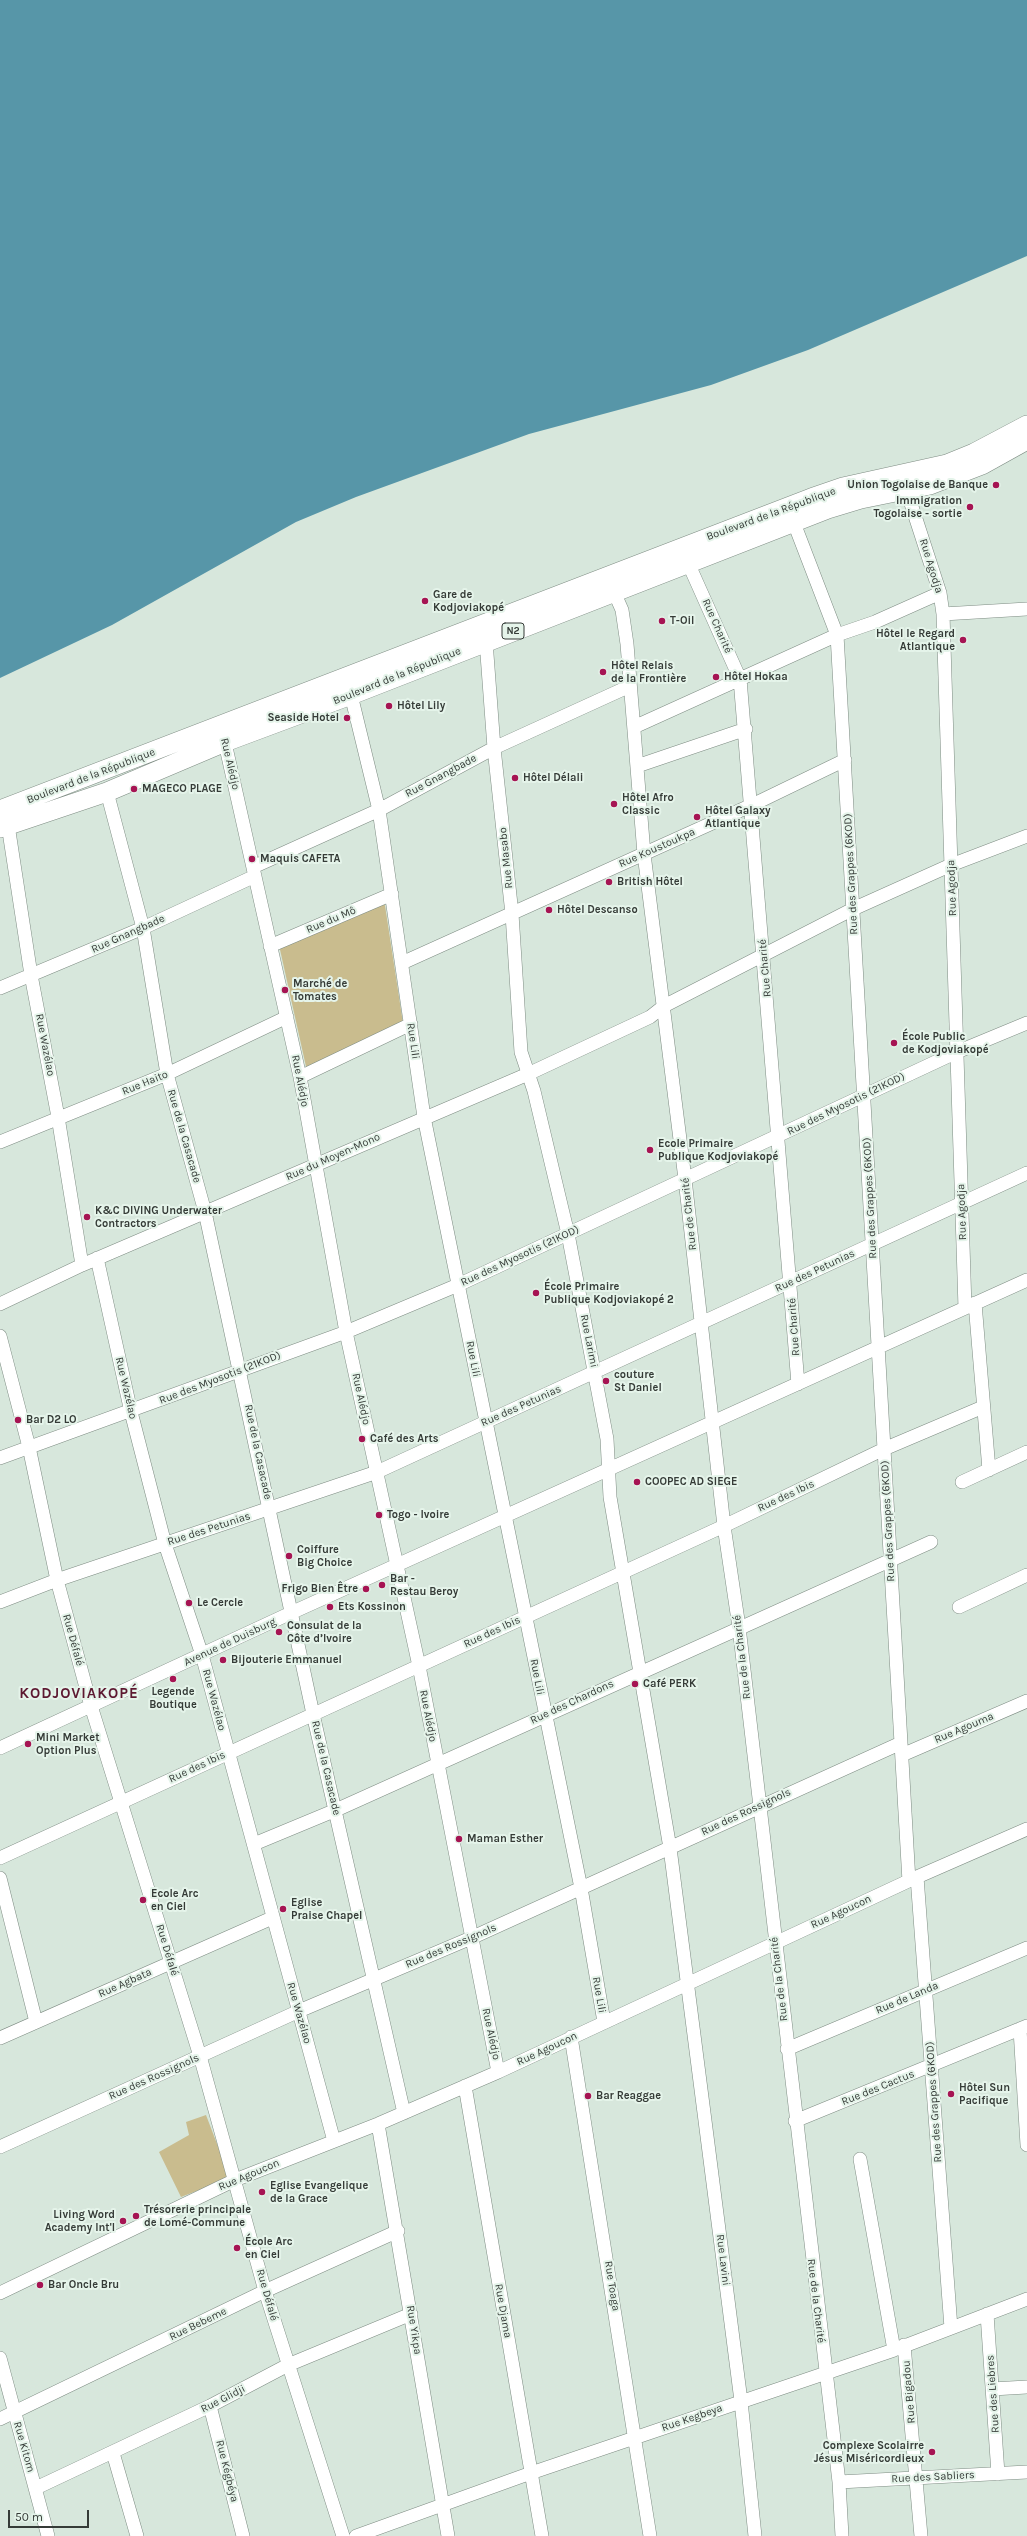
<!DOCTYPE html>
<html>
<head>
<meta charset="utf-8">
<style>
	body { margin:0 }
	#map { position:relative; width:1027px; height:2536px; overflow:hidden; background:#d7e7dc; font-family:Karla,sans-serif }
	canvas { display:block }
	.scale { position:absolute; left:8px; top:2510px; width:81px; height:18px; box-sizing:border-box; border:2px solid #353b37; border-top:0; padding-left:5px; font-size:12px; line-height:14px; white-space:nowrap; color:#353b37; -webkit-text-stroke:3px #e5f4ea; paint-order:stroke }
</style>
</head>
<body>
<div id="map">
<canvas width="1027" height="2536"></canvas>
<div class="scale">50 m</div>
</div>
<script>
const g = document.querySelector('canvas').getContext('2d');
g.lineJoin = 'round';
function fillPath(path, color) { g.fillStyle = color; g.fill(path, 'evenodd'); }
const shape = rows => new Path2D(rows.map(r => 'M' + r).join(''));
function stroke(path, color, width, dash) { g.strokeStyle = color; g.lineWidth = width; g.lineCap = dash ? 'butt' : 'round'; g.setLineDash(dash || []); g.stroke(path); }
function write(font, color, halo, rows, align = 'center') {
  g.font = font + ' Karla,sans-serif'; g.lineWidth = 4; g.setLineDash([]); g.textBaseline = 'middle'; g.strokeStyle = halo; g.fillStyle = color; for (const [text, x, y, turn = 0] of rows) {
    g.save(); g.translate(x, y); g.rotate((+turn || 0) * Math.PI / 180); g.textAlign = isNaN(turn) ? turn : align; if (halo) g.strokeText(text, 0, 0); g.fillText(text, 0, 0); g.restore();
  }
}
const green = shape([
	[384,899,403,1023,307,1071,279,945],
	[206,2115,230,2178,181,2197,159,2152,189,2135,186,2122]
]);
const water = shape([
	[0,0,1027,0,1027,256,808,350,711,385,529,434,356,497,296,522,112,625,0,678]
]);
const minor = shape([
	[904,482,940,593,943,614,965,1308],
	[794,523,837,635,909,1881],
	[685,556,740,679,798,1384],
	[611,585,622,610,627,644,644,854,685,1179,724,1526,739,1627,839,2482,842,2536],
	[943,614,1027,609],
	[486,641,494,748,512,914,521,1052,534,1091,568,1234,607,1439,610,1497,670,1848,741,2401,755,2536],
	[351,695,379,810,424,1117,581,1888,604,2022],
	[634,727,837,635,875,622,940,593],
	[223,734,300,1077,346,1332,419,1666,498,2072],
	[637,766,746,729],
	[107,792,143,928,167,1074,205,1212,313,1714,404,2113],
	[8,825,31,975,58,1117,82,1265],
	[253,867,379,810,494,748,630,686],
	[270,946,392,894],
	[402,963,752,805,845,760],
	[0,988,143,928,255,876],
	[300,1077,411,1024],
	[0,1142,167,1074,287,1017],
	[97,1258,131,1412,165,1544,202,1655,334,2141],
	[975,1303,989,1470],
	[0,1304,82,1265,528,1074,650,1017,664,1006,853,909,951,865,1027,836],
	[0,1336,29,1447,57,1580,91,1706,200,2056,265,2291,343,2536],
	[0,1458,346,1332,458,1285,957,1052,1027,1023],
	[962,1482,1027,1452],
	[0,1602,57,1580,377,1472,1027,1173],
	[959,1607,1027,1575],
	[0,1748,293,1612,1027,1280],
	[902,1755,1027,1701],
	[254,1844,336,1810,931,1542],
	[0,1858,724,1526,884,1449,983,1407],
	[917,1877,951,2328],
	[0,1878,36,2022],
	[1020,2029,1027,2145],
	[571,2037,650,2536],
	[0,2038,272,1918],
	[787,2049,1027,1948],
	[465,2086,542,2536],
	[795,2121,1027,2026],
	[378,2124,448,2536],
	[0,2147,299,2011,471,1938,901,1743],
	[860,2159,894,2350],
	[0,2293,235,2180,378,2124,498,2072,917,1877,1027,1829],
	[987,2314,998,2474],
	[904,2345,921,2536],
	[0,2358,48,2536],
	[992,2389,1027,2387],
	[210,2406,243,2536],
	[0,2419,265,2291,398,2231],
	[113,2453,137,2536],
	[839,2482,1027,2472],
	[36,2488,210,2406,288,2365,411,2314],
	[356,2536,531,2473,894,2350,1027,2299]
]);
const highway = shape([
	[0,810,811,498,843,487,947,464,974,453,1027,425],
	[0,828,107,792,225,742,351,695,828,509,861,499,930,485,982,465,1027,440]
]);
const markers = [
	[996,485,4,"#a61453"],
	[970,507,4,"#a61453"],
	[425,601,4,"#a61453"],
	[662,621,4,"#a61453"],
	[963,640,4,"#a61453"],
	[603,672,4,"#a61453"],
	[716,677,4,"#a61453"],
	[389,706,4,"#a61453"],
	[347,718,4,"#a61453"],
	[515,778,4,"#a61453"],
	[134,789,4,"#a61453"],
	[614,804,4,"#a61453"],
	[697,817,4,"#a61453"],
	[252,859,4,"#a61453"],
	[609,882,4,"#a61453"],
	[549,910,4,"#a61453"],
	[285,990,4,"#a61453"],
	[894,1043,4,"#a61453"],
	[650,1150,4,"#a61453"],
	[87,1217,4,"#a61453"],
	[536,1293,4,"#a61453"],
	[606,1381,4,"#a61453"],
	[18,1420,4,"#a61453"],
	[362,1439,4,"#a61453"],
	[637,1482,4,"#a61453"],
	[379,1515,4,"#a61453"],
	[289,1556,4,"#a61453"],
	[382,1585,4,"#a61453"],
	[366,1589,4,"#a61453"],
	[189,1603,4,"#a61453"],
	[330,1607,4,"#a61453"],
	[279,1632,4,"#a61453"],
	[223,1660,4,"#a61453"],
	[173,1679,4,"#a61453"],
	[635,1684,4,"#a61453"],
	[28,1744,4,"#a61453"],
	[459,1839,4,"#a61453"],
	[143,1900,4,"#a61453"],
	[283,1909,4,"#a61453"],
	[951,2094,4,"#a61453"],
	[588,2096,4,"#a61453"],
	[262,2192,4,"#a61453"],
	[136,2216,4,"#a61453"],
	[123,2221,4,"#a61453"],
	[237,2248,4,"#a61453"],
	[40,2285,4,"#a61453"],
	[932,2452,4,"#a61453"]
];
const shields = [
	[513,631,22]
];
const shieldNames = [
	["N2",513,631]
];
const poiNames = [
	["Union Togolaise de Banque",988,485,"right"],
	["Immigration",962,501,"right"],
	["Togolaise - sortie",962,514,"right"],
	["Gare de",433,595],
	["Kodjoviakopé",433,608],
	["T-Oil",670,621],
	["Hôtel le Regard",955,634,"right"],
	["Atlantique",955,647,"right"],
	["Hôtel Relais",611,666],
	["de la Frontière",611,679],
	["Hôtel Hokaa",724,677],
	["Hôtel Lily",397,706],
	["Seaside Hotel",339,718,"right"],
	["Hôtel Délali",523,778],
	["MAGECO PLAGE",142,789],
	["Hôtel Afro",622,798],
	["Classic",622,811],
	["Hôtel Galaxy",705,811],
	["Atlantique",705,824],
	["Maquis CAFETA",260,859],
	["British Hôtel",617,882],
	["Hôtel Descanso",557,910],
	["Marché de",293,984],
	["Tomates",293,997],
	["École Public",902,1037],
	["de Kodjoviakopé",902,1050],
	["Ecole Primaire",658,1144],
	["Publique Kodjoviakopé",658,1157],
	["K&C DIVING Underwater",95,1211],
	["Contractors",95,1224],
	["École Primaire",544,1287],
	["Publique Kodjoviakopé 2",544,1300],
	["couture",614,1375],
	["St Daniel",614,1388],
	["Bar D2 LO",26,1420],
	["Café des Arts",370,1439],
	["COOPEC AD SIEGE",645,1482],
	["Togo - Ivoire",387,1515],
	["Coiffure",297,1550],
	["Big Choice",297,1563],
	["Bar -",390,1579],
	["Restau Beroy",390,1592],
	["Frigo Bien Être",358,1589,"right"],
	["Le Cercle",197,1603],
	["Ets Kossinon",338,1607],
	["Consulat de la",287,1626],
	["Côte d’Ivoire",287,1639],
	["Bijouterie Emmanuel",231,1660],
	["Café PERK",643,1684],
	["Legende",173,1692,"center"],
	["Boutique",173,1705,"center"],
	["Mini Market",36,1738],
	["Option Plus",36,1751],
	["Maman Esther",467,1839],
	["Ecole Arc",151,1894],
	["en Ciel",151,1907],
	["Eglise",291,1903],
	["Praise Chapel",291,1916],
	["Hôtel Sun",959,2088],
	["Pacifique",959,2101],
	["Bar Reaggae",596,2096],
	["Eglise Evangelique",270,2186],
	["de la Grace",270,2199],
	["Trésorerie principale",144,2210],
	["de Lomé-Commune",144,2223],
	["Living Word",115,2215,"right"],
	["Academy Int'l",115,2228,"right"],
	["École Arc",245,2242],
	["en Ciel",245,2255],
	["Bar Oncle Bru",48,2285],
	["Complexe Scolairre",924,2446,"right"],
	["Jésus Miséricordieux",924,2459,"right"]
];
const streetNames = [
	["Boulevard de la République",771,514,-20],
	["Rue Agodja",931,566,73],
	["Rue Charité",717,626,66],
	["Boulevard de la République",397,676,-22],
	["Rue Alédjo",230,764,77],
	["Boulevard de la République",91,776,-21],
	["Rue Gnangbade",441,776,-28],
	["Rue Koustoukpa",657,848,-24],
	["Rue Masabo",506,858,-96],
	["Rue des Grappes (6KOD)",851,874,-93],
	["Rue Agodja",952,888,-92],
	["Rue du Mô",331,920,-23],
	["Rue Gnangbade",128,934,-24],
	["Rue Charité",765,968,-95],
	["Rue Lili",413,1041,82],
	["Rue Wazélao",45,1045,79],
	["Rue Alédjo",300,1081,79],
	["Rue Haito",145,1083,-22],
	["Rue des Myosotis (21KOD)",846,1104,-26],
	["Rue de la Casacade",184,1136,74],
	["Rue du Moyen-Mono",333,1157,-24],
	["Rue des Grappes (6KOD)",870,1198,-93],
	["Rue Agodja",962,1212,-92],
	["Rue de Charité",689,1214,-96],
	["Rue des Myosotis (21KOD)",520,1256,-25],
	["Rue des Petunias",815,1271,-25],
	["Rue Charité",794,1327,-94],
	["Rue Larimi",589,1341,79],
	["Rue Lili",473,1359,79],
	["Rue des Myosotis (21KOD)",220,1378,-21],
	["Rue Wazélao",126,1388,77],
	["Rue Alédjo",361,1399,78],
	["Rue des Petunias",521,1406,-24],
	["Rue de la Casacade",258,1452,78],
	["Rue des Ibis",786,1496,-25],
	["Rue des Grappes (6KOD)",888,1521,-93],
	["Rue des Petunias",209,1529,-18],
	["Rue des Ibis",492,1632,-25],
	["Rue Défalé",73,1640,75],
	["Avenue de Duisburg",230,1642,-25],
	["Rue de la Charité",742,1657,-97],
	["Rue Lili",537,1677,79],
	["Rue Wazélao",214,1700,75],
	["Rue des Chardons",572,1702,-25],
	["Rue Alédjo",428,1716,79],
	["Rue Agouma",964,1728,-23],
	["Rue des Ibis",197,1767,-25],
	["Rue de la Casacade",326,1768,77],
	["Rue des Rossignols",746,1812,-25],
	["Rue Agoucon",841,1912,-25],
	["Rue des Rossignols",451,1946,-23],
	["Rue Défalé",167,1950,73],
	["Rue de la Charité",779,1979,-97],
	["Rue Agbata",125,1983,-24],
	["Rue Lili",599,1995,80],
	["Rue de Landa",907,1998,-23],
	["Rue Wazélao",299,2013,74],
	["Rue Alédjo",491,2034,78],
	["Rue Agoucon",547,2049,-25],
	["Rue des Rossignols",154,2077,-24],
	["Rue des Cactus",878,2088,-22],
	["Rue des Grappes (6KOD)",934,2102,-94],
	["Rue Agoucon",249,2175,-23],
	["Rue Lavini",723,2260,83],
	["Rue Toaga",612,2286,81],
	["Rue Défalé",267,2295,74],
	["Rue de la Charité",816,2301,83],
	["Rue Djama",503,2311,80],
	["Rue Bebeme",198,2324,-26],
	["Rue Yikpa",414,2330,81],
	["Rue Bigadou",909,2392,-95],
	["Rue des Liebres",993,2394,-94],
	["Rue Glidji",223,2399,-27],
	["Rue Kegbeya",692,2418,-19],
	["Rue Kitom",24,2447,74],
	["Rue Kégbéya",227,2471,76],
	["Rue des Sabliers",933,2477,-3]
];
const districtNames = [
	["KODJOVIAKOPÉ",79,1694]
];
fillPath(green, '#c9bc8e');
fillPath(water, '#5796a8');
stroke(minor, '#7e8c83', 14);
stroke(highway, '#7e8c83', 20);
stroke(minor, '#fff', 13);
stroke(highway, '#fff', 19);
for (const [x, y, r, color] of markers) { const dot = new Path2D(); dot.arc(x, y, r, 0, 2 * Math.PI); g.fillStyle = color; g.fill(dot); stroke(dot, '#e5f4ea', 1.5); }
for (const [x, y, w] of shields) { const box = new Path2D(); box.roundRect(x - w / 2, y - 8, w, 16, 3); g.fillStyle = '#e5f4ea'; g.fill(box); stroke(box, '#353b37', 1); }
write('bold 10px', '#353b37', null, shieldNames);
write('bold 11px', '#353b37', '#e5f4ea', poiNames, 'left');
write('11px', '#353b37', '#e5f4ea', streetNames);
g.letterSpacing = '1px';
write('bold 15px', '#5d1931', '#e5f4ea', districtNames);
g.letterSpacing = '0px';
</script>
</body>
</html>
